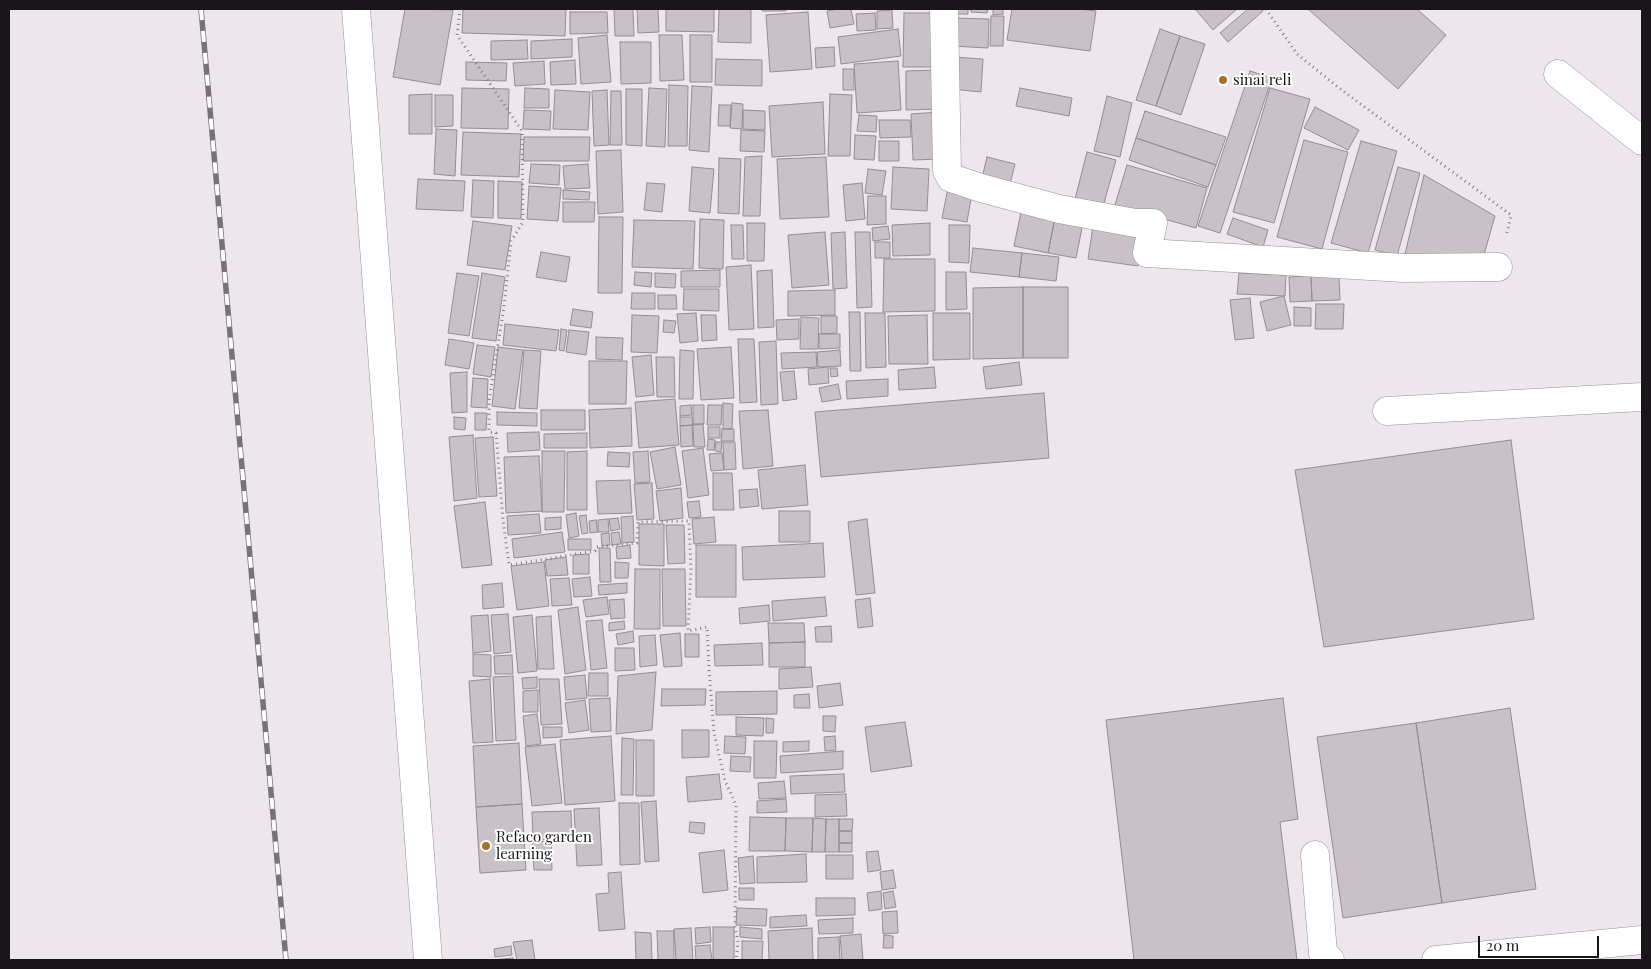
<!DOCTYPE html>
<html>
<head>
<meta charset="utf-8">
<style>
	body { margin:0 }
	#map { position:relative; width:1651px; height:969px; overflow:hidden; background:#ede6ed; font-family:"Playfair Display",serif }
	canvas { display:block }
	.frame { position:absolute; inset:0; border:10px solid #181618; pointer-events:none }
	.scale { position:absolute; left:1478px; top:936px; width:121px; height:22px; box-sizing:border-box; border:2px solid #181618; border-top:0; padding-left:6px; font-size:15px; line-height:18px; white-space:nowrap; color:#181618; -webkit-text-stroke:4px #fff; paint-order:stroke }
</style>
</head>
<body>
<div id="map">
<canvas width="1651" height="969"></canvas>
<div class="frame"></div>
<div class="scale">20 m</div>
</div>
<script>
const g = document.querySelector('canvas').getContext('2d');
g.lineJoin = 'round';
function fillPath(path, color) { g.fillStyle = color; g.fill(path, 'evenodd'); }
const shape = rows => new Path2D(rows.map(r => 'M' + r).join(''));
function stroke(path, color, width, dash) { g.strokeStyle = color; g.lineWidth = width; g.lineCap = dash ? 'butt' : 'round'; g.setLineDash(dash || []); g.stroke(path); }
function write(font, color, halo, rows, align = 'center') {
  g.font = font + ' "Playfair Display",serif'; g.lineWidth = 4; g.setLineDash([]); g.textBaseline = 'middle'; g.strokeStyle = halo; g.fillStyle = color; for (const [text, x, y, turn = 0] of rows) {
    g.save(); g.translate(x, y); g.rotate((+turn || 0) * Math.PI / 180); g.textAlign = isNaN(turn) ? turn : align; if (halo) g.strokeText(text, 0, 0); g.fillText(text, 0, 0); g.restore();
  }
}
const building = shape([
	[405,9,453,10,440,85,393,77,405,9],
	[463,9,566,9,565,36,462,33,463,9],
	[614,9,633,9,634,36,615,36,614,9],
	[637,9,658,9,659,32,638,33,637,9],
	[666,9,714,9,714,32,666,31,666,9],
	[719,9,751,9,751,43,718,42,719,9],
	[762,9,786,9,786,11,762,11,762,9],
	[838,9,851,9,854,24,830,28,827,11,838,9],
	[955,9,968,9,968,14,955,14,955,9],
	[971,9,988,9,987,13,971,12,971,9],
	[993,9,1003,9,1003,14,993,15,993,9],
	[1012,9,1080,9,1096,11,1090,51,1007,40,1012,9],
	[1195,9,1237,9,1213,30,1195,9],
	[1248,9,1261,9,1263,11,1228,42,1220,33,1248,9],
	[1308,9,1417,9,1446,35,1398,89,1308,9],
	[892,10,893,28,877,29,877,11,892,10],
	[570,12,607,12,608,33,570,34,570,12],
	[808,12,812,69,770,72,766,15,808,12],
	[875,13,876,30,857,31,856,14,875,13],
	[904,13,939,13,939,67,903,67,904,13],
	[991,16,1004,16,1003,46,990,46,991,16],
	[952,18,989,19,988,48,951,46,952,18],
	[898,29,901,56,841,64,838,37,898,29],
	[1160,29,1180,36,1156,106,1136,100,1160,29],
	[607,35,611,82,581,84,578,38,607,35],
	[659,35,682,35,684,80,660,81,659,35],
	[690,35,712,35,712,82,690,82,690,35],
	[1180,36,1205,44,1181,115,1156,106,1180,36],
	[572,39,572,57,531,59,531,41,572,39],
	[527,40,528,59,491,60,491,41,527,40],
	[620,42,651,42,651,83,621,84,620,42],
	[834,47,835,66,816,68,815,48,834,47],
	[953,57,983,59,981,92,951,89,953,57],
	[716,59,762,60,762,86,715,85,716,59],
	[575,60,576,84,551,85,550,62,575,60],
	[544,61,545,84,515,86,513,63,544,61],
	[898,61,901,110,857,113,854,64,898,61],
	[466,62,507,63,506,81,466,80,466,62],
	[843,69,854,69,854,90,843,90,843,69],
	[938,70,938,109,906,110,906,71,938,70],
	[1250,71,1272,78,1220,233,1198,226,1250,71],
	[669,85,688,86,687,146,668,146,669,85],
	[692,86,712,87,709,152,689,150,692,86],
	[462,88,509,89,508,129,461,128,462,88],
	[525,88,549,89,549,108,524,108,525,88],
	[649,88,667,89,665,147,646,146,649,88],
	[1020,88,1072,98,1069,116,1016,106,1020,88],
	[1270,88,1310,99,1274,223,1233,212,1270,88],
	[626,89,642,89,642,146,626,145,626,89],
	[555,90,590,92,588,130,553,129,555,90],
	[607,90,609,145,594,146,592,91,607,90],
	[611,91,621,91,622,145,610,145,611,91],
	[432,94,432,134,409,134,409,95,432,94],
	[830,94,852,95,850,156,828,156,830,94],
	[435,95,453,95,453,126,435,127,435,95],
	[1107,96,1132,103,1120,157,1094,151,1107,96],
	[823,102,825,154,772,157,769,106,823,102],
	[732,103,743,104,742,129,730,128,732,103],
	[719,105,731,105,730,126,718,126,719,105],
	[1315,107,1359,130,1348,150,1304,128,1315,107],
	[524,110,551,111,550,130,523,129,524,110],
	[743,110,765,111,765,130,743,129,743,110],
	[1145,111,1226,137,1216,165,1136,138,1145,111],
	[939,112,940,159,913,160,911,114,939,112],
	[859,115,877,116,876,132,857,131,859,115],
	[879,120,910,120,911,137,880,138,879,120],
	[436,129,457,130,455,176,434,174,436,129],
	[741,130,765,131,764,152,740,151,741,130],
	[463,132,521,134,519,177,461,175,463,132],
	[855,135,876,136,874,160,854,159,855,135],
	[524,137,590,137,589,161,523,161,524,137],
	[1136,138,1216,165,1208,187,1129,160,1136,138],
	[1304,140,1348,152,1322,249,1277,237,1304,140],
	[879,141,899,141,899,161,879,161,879,141],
	[1361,141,1397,151,1368,253,1331,243,1361,141],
	[621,150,623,212,598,214,596,151,621,150],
	[1087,152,1116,160,1101,214,1073,207,1087,152],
	[762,156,760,216,743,216,745,157,762,156],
	[826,157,829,217,780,219,777,159,826,157],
	[987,157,1015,164,1009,188,981,182,987,157],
	[719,158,741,159,739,214,718,213,719,158],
	[531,164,560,165,559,185,529,183,531,164],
	[588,164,590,188,565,189,563,166,588,164],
	[1127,165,1207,188,1196,228,1115,205,1127,165],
	[692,167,714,169,710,213,689,211,692,167],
	[893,167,929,169,927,211,891,209,893,167],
	[1398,167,1420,173,1397,256,1375,250,1398,167],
	[868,169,886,171,882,195,865,193,868,169],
	[1424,175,1495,216,1482,262,1404,258,1424,175],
	[418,179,465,181,463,211,416,209,418,179],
	[473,180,494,181,493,218,471,217,473,180],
	[498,181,522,182,521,219,498,218,498,181],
	[647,183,665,184,662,212,644,210,647,183],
	[862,183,865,219,846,221,843,185,862,183],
	[529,186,561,188,558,221,527,219,529,186],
	[948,188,972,193,967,222,942,218,948,188],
	[563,190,590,192,589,200,563,199,563,190],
	[868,196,886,196,886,224,867,225,868,196],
	[563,202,595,202,594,222,563,222,563,202],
	[1022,207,1056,213,1048,253,1014,246,1022,207],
	[1056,213,1084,218,1076,258,1048,253,1056,213],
	[599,217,623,217,622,293,598,293,599,217],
	[1233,218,1268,230,1263,247,1227,234,1233,218],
	[700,219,724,220,723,269,699,268,700,219],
	[634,220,695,221,693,269,632,267,634,220],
	[1094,220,1144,227,1138,266,1088,259,1094,220],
	[473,221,512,226,505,270,467,265,473,221],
	[747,223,765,223,764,261,747,261,747,223],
	[930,223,930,255,893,256,892,225,930,223],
	[731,225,743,225,744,259,732,259,731,225],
	[949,225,970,225,969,263,949,262,949,225],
	[888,226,890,239,873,241,872,228,888,226],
	[825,232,829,285,792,288,788,235,825,232],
	[845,232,847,288,833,289,831,233,845,232],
	[855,232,870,232,872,307,857,308,855,232],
	[875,242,890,242,890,258,875,258,875,242],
	[973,248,1022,253,1019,277,970,272,973,248],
	[541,252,570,257,566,282,536,277,541,252],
	[1022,253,1059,257,1056,281,1019,277,1022,253],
	[884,259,935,259,935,311,883,312,884,259],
	[751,265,754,329,729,330,726,267,751,265],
	[720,270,720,287,681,287,681,271,720,270],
	[772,270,774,327,758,328,757,271,772,270],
	[635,272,652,273,651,287,634,285,635,272],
	[946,272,966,272,967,309,946,310,946,272],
	[457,273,479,276,469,336,448,333,457,273],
	[482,273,505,277,496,341,472,338,482,273],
	[655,273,676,274,675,288,655,287,655,273],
	[1239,273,1286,275,1285,296,1237,294,1239,273],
	[1339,275,1340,300,1312,301,1311,276,1339,275],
	[1311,276,1312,301,1290,302,1289,277,1311,276],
	[1023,287,1023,358,973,359,973,288,1023,287],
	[1023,287,1068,287,1068,358,1023,358,1023,287],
	[684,289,719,289,719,311,683,310,684,289],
	[835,290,835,315,788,316,788,291,835,290],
	[632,293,655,293,655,309,631,309,632,293],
	[658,295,676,295,677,309,658,309,658,295],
	[1284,296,1291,325,1267,331,1260,302,1284,296],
	[1250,298,1254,338,1235,340,1230,300,1250,298],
	[1316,304,1344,304,1343,329,1315,329,1316,304],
	[1294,307,1311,308,1311,326,1294,326,1294,307],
	[573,309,593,312,591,328,570,325,573,309],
	[849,312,860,312,861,371,850,371,849,312],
	[696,313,698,341,680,343,677,314,696,313],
	[865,313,885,313,886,367,866,368,865,313],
	[933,313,970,313,970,359,933,360,933,313],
	[632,315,659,316,657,353,631,352,632,315],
	[701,315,716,315,717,340,702,341,701,315],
	[927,315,928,364,889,364,888,316,927,315],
	[821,316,837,316,837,333,821,334,821,316],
	[801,317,819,318,818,349,800,349,801,317],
	[799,319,799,339,777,340,776,320,799,319],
	[664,320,676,321,674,333,663,332,664,320],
	[505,324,559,330,556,351,503,345,505,324],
	[561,329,567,330,564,351,559,350,561,329],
	[569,330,589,332,586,355,566,352,569,330],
	[819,334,840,334,840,348,819,349,819,334],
	[596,337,623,338,622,360,596,359,596,337],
	[449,339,474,343,469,369,445,365,449,339],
	[738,339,754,339,757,402,740,403,738,339],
	[776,341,778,404,761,405,759,342,776,341],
	[477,345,495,347,491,377,473,374,477,345],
	[498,347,523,350,515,409,492,406,498,347],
	[731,347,734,398,701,400,697,349,731,347],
	[524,350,541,351,537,409,519,408,524,350],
	[680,350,694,351,693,399,679,399,680,350],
	[840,350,841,366,818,367,817,352,840,350],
	[816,352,817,367,782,369,781,353,816,352],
	[651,355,654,395,636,397,632,357,651,355],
	[656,357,674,357,675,397,657,397,656,357],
	[589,361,627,361,626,404,589,404,589,361],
	[1019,362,1022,385,986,389,983,367,1019,362],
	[828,367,829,383,809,385,808,369,828,367],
	[934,367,936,388,899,390,898,370,934,367],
	[830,368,837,368,838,376,831,377,830,368],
	[794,371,797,399,783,401,780,372,794,371],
	[467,372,467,412,452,413,450,373,467,372],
	[473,378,488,379,487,408,471,407,473,378],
	[888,379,888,396,847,399,846,381,888,379],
	[838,384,841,399,822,402,819,388,838,384],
	[1044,393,1049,458,821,477,815,412,1044,393],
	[675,399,679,445,639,448,635,402,675,399],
	[723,403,733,404,732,429,723,429,723,403],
	[691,405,692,415,680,416,680,406,691,405],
	[693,405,704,405,704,424,693,424,693,405],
	[708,405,722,405,721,425,707,425,708,405],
	[631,408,632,446,590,448,589,410,631,408],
	[541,410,585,410,585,430,541,430,541,410],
	[768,410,773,466,743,469,739,411,768,410],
	[497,412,537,413,537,426,497,425,497,412],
	[475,413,487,413,486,430,475,430,475,413],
	[454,417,466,418,465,430,454,429,454,417],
	[680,417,692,417,693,425,680,426,680,417],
	[703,424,705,447,694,447,693,425,703,424],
	[692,425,693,446,681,447,680,426,692,425],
	[708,427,720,427,720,438,708,438,708,427],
	[722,429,734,429,734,441,721,441,722,429],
	[539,432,540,450,508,452,507,433,539,432],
	[587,433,587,448,544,448,544,434,587,433],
	[473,435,477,498,454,501,449,437,473,435],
	[493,437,497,496,479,497,475,438,493,437],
	[708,439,715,440,714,450,707,450,708,439],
	[1511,440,1534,619,1324,647,1295,470,1511,440],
	[716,442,722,442,721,452,715,451,716,442],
	[723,442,735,442,736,469,724,470,723,442],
	[675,447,681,485,657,489,650,452,675,447],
	[703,448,709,495,688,498,682,451,703,448],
	[542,451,565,451,564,512,542,512,542,451],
	[587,451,587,510,567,510,567,452,587,451],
	[648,451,650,482,635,483,633,452,648,451],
	[608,452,630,453,629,467,607,466,608,452],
	[722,453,724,470,711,471,709,454,722,453],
	[539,456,542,511,506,513,504,457,539,456],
	[805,465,808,505,762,509,758,470,805,465],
	[713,473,732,473,734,510,713,510,713,473],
	[630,480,632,513,598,514,596,481,630,480],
	[652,483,654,519,637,520,634,484,652,483],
	[681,488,683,518,660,521,656,491,681,488],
	[757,489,759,506,740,508,739,490,757,489],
	[699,501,701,517,689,518,687,502,699,501],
	[485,502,492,565,462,568,454,506,485,502],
	[779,511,810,511,810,542,779,542,779,511],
	[576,513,579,536,569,538,566,515,576,513],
	[539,514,541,533,508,535,507,516,539,514],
	[586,515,588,533,582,534,579,516,586,515],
	[633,516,634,542,622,543,621,517,633,516],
	[561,517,561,529,545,530,545,518,561,517],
	[714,517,716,542,694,544,692,519,714,517],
	[618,518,620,529,611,531,609,519,618,518],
	[608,519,609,532,598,532,598,520,608,519],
	[867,519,875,593,856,595,848,522,867,519],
	[596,520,598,532,590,533,589,521,596,520],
	[639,524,664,524,664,566,639,565,639,524],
	[666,525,684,525,685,563,668,564,666,525],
	[562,532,565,552,514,558,512,539,562,532],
	[619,532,621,544,612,545,611,533,619,532],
	[609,533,610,545,602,546,601,534,609,533],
	[568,539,591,539,591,550,568,550,568,539],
	[823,543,825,577,743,580,742,547,823,543],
	[630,545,631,558,617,559,616,547,630,545],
	[696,545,736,545,736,597,696,597,696,545],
	[599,548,610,548,611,582,600,582,599,548],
	[589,554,589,574,573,574,573,555,589,554],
	[566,557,568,575,547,576,545,560,566,557],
	[544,562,549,606,517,610,511,566,544,562],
	[615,562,629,563,628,578,615,578,615,562],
	[635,569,660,569,660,629,634,629,635,569],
	[662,569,685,569,686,626,663,626,662,569],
	[590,577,592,596,574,597,572,579,590,577],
	[569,578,572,605,552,606,550,579,569,578],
	[502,583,504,607,483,609,482,585,502,583],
	[627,583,627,593,599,595,598,585,627,583],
	[607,597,609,614,586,617,583,600,607,597],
	[825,597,827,616,773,621,772,601,825,597],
	[870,598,873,626,858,628,855,600,870,598],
	[624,599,625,618,611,619,609,600,624,599],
	[769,605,770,621,740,624,739,608,769,605],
	[578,607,586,670,565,674,558,610,578,607],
	[508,614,511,652,494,654,491,615,508,614],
	[488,615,491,651,473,653,471,616,488,615],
	[532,615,537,671,518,673,513,617,532,615],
	[551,616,554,669,538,669,536,617,551,616],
	[602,620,607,668,591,670,586,621,602,620],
	[624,621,625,629,609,631,609,623,624,621],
	[768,623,804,623,805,642,769,643,768,623],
	[831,626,832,642,816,642,815,627,831,626],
	[633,631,634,642,618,645,616,634,633,631],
	[680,633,682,666,664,667,660,635,680,633],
	[685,634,699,634,699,657,685,657,685,634],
	[655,635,657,665,640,667,639,636,655,635],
	[805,642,805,667,769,667,769,643,805,642],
	[762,643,763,665,715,666,714,645,762,643],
	[615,648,634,648,635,670,615,671,615,648],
	[473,654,491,655,491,677,473,676,473,654],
	[512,655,513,674,495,674,494,656,512,655],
	[811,667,813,687,779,689,779,669,811,667],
	[656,672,652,730,616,734,618,676,656,672],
	[589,673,608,673,608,696,588,696,589,673],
	[585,675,587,698,566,700,564,677,585,675],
	[513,676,516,740,496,741,493,677,513,676],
	[537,677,537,688,523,689,522,678,537,677],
	[490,679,493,742,473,743,469,681,490,679],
	[539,679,559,679,562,724,541,725,539,679],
	[840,683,843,705,819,708,817,686,840,683],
	[662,689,706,689,705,705,661,706,662,689],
	[538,690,538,712,523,712,523,691,538,690],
	[777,691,777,714,716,715,716,692,777,691],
	[809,694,810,708,794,708,794,695,809,694],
	[610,698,611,731,591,732,589,699,610,698],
	[1283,698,1298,819,1280,822,1297,960,1134,960,1106,720,1283,698],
	[585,700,589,730,569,733,565,703,585,700],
	[1510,708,1536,889,1442,903,1416,723,1510,708],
	[537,714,541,744,526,746,523,716,537,714],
	[823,716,836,716,835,732,823,731,823,716],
	[736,717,764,718,763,736,736,735,736,717],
	[766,718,774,719,773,733,766,733,766,718],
	[905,722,912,766,871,772,865,727,905,722],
	[1416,723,1442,903,1343,918,1317,737,1416,723],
	[543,727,562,727,562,737,543,738,543,727],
	[682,730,709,730,709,757,682,758,682,730],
	[611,736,615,801,565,805,560,740,611,736],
	[725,736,746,737,745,754,724,753,725,736],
	[835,736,836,750,825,751,824,737,835,736],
	[622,738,634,739,633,795,621,795,622,738],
	[636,740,654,740,654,796,636,796,636,740],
	[754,741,777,741,776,778,754,778,754,741],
	[809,741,809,751,783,752,783,742,809,741],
	[519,743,522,804,476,807,473,746,519,743],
	[555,744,562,803,532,806,525,747,555,744],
	[843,751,843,769,781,773,780,756,843,751],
	[731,756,751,757,750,772,730,771,731,756],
	[719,774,722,799,688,802,686,777,719,774],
	[844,774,845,792,791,794,790,776,844,774],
	[784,781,786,798,759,799,758,783,784,781],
	[846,794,847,816,815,817,815,795,846,794],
	[786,799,787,812,757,813,757,801,786,799],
	[656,801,659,861,645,862,641,802,656,801],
	[619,803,639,803,640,864,620,865,619,803],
	[522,804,526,870,480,873,476,807,522,804],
	[599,808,602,865,577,866,574,809,599,808],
	[571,811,572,839,533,840,532,812,571,811],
	[750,817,786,818,785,851,749,851,750,817],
	[786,818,813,818,812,852,785,851,786,818],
	[813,818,826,819,825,852,812,852,813,818],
	[826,819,839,819,839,852,825,852,826,819],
	[839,819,853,819,852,831,839,831,839,819],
	[690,822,705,823,704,834,689,832,690,822],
	[839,831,852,831,852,843,839,843,839,831],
	[551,841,552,870,534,870,532,842,551,841],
	[839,843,852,843,852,852,839,852,839,843],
	[724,850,728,890,703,893,699,853,724,850],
	[878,851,881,870,868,872,866,852,878,851],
	[806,854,807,882,757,883,757,857,806,854],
	[826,855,853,855,853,879,826,879,826,855],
	[753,856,755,883,740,884,738,858,753,856],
	[893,870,896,888,882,890,880,872,893,870],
	[621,872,625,929,599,931,596,894,609,893,608,873,621,872],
	[739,888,754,888,754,900,739,900,739,888],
	[881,891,882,909,869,911,867,893,881,891],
	[893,891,896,907,885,909,883,893,893,891],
	[816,898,855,898,855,915,816,916,816,898],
	[737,908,767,909,766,926,736,925,737,908],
	[897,911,898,933,883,934,882,912,897,911],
	[806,915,807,926,770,928,770,917,806,915],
	[853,918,853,933,819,934,818,920,853,918],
	[710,927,711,942,696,944,695,928,710,927],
	[713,927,734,927,734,960,713,960,713,927],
	[740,927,762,929,762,939,740,937,740,927],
	[691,928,693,960,676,960,674,929,691,928],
	[812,928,813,960,769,960,768,931,812,928],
	[657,931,674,931,674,960,658,960,657,931],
	[635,932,651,933,652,960,636,960,635,932],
	[861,934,863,960,842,960,840,936,861,934],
	[884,935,893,936,893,948,883,948,884,935],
	[839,937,840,960,818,960,818,938,839,937],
	[532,940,535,960,517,960,513,942,532,940],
	[742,941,763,941,762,960,742,960,742,941],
	[710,945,712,960,696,960,695,946,710,945],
	[511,946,512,955,495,957,494,949,511,946],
	[513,958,513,960,492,960,513,958]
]);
const path = shape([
	[460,9,457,35,522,131,523,222,511,241,504,307,489,401,489,432,496,433,503,520,509,565,595,551,596,547,637,543,638,522,689,521,691,568,688,631,707,627,709,669,714,733,725,781,736,805,735,927,738,942,736,960],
	[1266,9,1297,54,1339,88,1511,215,1507,233]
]);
const minor = shape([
	[356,9,428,960],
	[944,9,947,171,951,178,981,188,1059,209,1135,223,1153,223,1147,253,1404,268,1498,267],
	[1558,74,1642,141],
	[1387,411,1642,397],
	[1315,855,1323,953,1330,960],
	[1436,960,1642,940]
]);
const rail = shape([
	[201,9,286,960]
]);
const markers = [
	[1223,80,5,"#a5722a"],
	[486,846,5,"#a5722a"]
];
const poiNames = [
	["sinai reli",1233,80],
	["Refaco garden",496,837],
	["learning",496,854]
];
fillPath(building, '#cac1c6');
stroke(building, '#958d91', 1);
stroke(minor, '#959096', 29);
stroke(path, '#837e83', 3, [1, 4]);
stroke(minor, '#fff', 28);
stroke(rail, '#777277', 5.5);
stroke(rail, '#fff', 4, [11]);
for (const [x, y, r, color] of markers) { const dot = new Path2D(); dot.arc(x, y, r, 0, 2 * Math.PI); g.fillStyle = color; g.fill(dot); stroke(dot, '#fff', 2); }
write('15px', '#181618', '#fff', poiNames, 'left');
</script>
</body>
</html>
